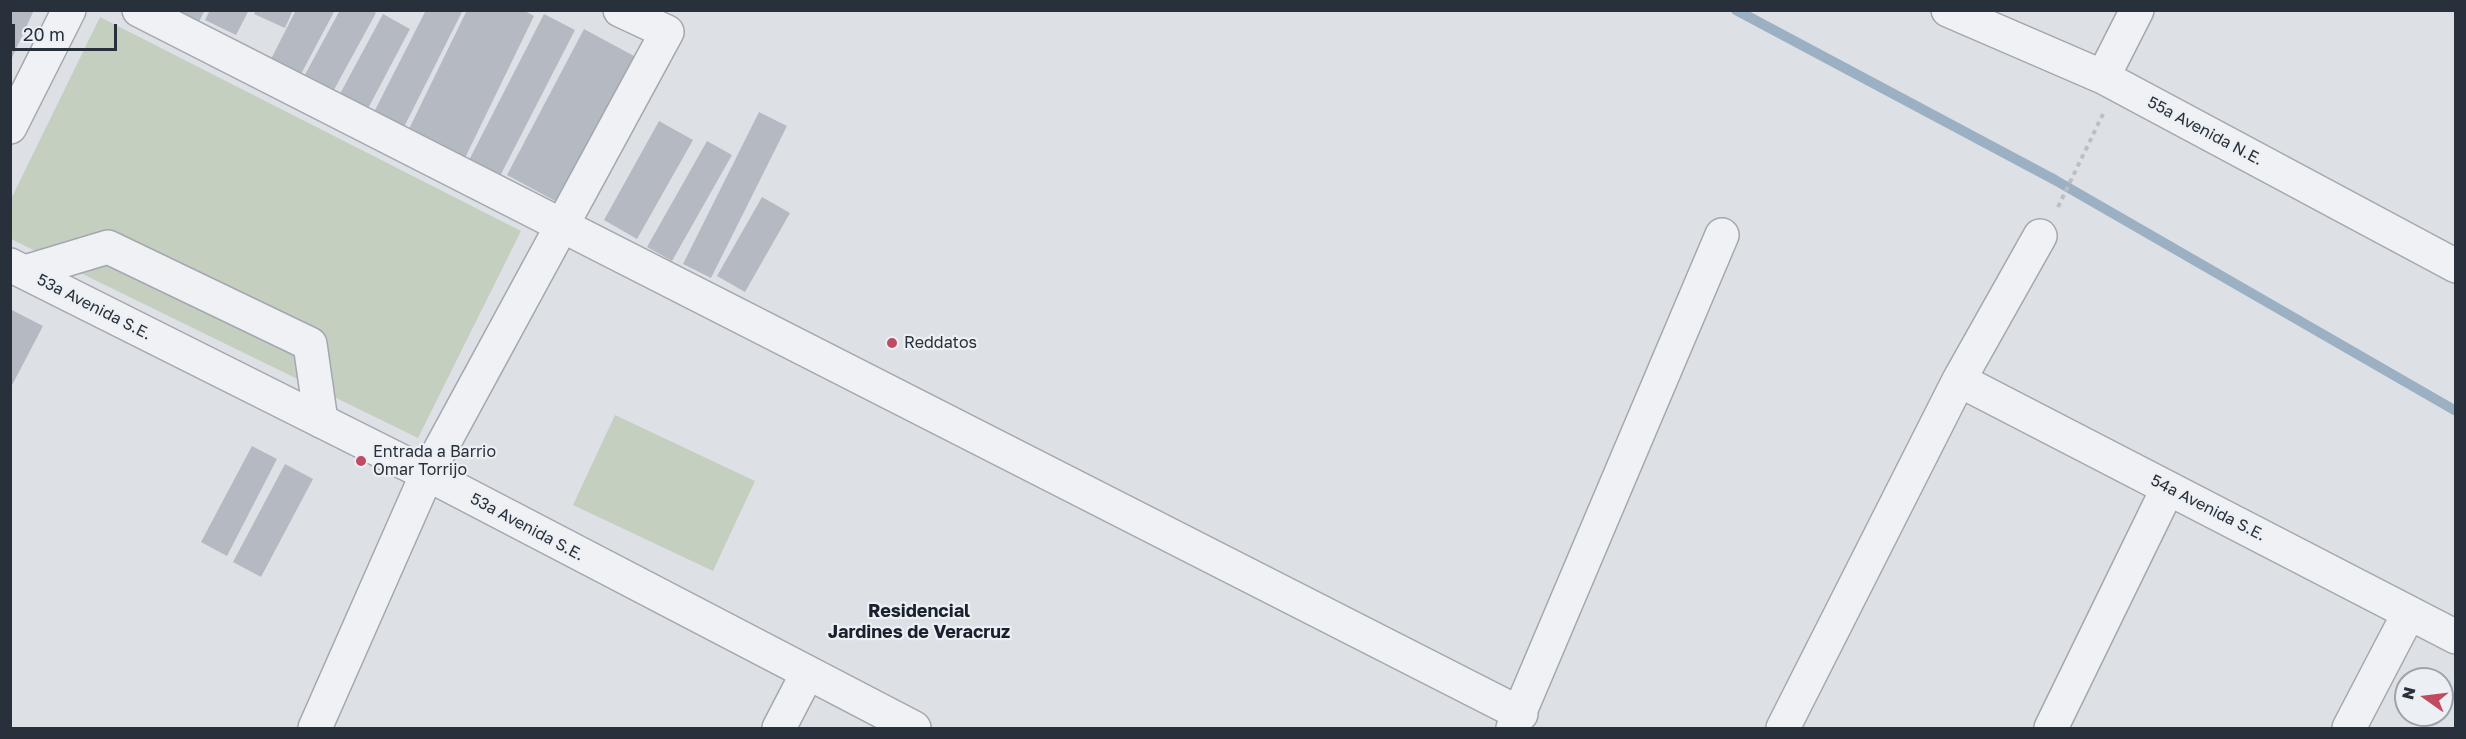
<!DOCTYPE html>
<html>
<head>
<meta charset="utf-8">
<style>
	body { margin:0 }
	#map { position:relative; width:2466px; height:739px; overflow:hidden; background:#dde1e6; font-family:"Golos Text",sans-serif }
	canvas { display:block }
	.frame { position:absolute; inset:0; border:12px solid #28303b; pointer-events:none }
	.north { position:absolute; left:2394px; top:667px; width:60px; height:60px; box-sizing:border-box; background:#ecf0f4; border:2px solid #9ea3aa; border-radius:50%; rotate:284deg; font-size:16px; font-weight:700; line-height:24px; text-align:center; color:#28303b }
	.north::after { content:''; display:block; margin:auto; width:21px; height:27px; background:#c14b61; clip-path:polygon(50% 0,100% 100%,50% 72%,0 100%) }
	.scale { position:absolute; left:12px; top:24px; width:105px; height:27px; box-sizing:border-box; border:3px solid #28303b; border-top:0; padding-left:8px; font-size:18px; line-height:21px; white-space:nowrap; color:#28303b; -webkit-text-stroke:4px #ecf0f4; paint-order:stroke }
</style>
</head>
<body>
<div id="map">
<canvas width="2466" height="739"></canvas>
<div class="frame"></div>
<div class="north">N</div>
<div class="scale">20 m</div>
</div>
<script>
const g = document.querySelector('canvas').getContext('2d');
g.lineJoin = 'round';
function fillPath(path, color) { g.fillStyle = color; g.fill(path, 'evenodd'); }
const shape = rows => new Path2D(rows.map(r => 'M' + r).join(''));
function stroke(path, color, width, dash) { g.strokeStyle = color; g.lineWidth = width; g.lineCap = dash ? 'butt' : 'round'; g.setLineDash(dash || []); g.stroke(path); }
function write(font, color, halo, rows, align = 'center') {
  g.font = font + ' "Golos Text",sans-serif'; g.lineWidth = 4.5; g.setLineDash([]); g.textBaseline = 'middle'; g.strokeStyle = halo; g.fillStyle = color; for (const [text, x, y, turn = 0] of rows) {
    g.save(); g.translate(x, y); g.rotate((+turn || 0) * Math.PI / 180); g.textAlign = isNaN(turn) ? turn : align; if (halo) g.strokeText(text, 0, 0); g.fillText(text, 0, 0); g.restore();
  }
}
const green = shape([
	[100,17,521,231,418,438,11,239,10,201],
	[615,415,755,481,713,571,573,505]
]);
const stream = shape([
	[1736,10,2055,180,2456,411]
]);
const building = shape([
	[10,10,34,10,10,62],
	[171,10,205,10,194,31],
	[210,10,249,10,236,35,205,20],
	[256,10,293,10,285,28,254,14],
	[296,10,335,10,300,76,270,61],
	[340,10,371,10,376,13,330,97,301,82],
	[426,10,463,10,402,131,372,116],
	[467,10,523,10,534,16,464,160,407,133],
	[383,14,410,29,363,118,335,103],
	[544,14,575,30,498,180,467,164],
	[584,29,634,56,557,202,507,175],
	[759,112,787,126,711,278,683,264],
	[659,121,693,140,637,239,604,220],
	[707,141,732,155,672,261,647,247],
	[762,197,790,213,745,292,717,276],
	[10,309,43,326,10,389],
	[252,446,277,459,227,556,201,542],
	[285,464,313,479,261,577,233,562]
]);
const path = shape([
	[2058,207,2103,114]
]);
const minor = shape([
	[139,10,1521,714],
	[1948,10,2103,77,2456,266],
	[2103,77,2137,10],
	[10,127,69,10],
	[10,265,427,474,914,728],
	[25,272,108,247,310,344,321,421],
	[1959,380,2456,637],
	[315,728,427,474,667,32,620,10],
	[779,728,807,674],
	[1513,728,1722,235],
	[1783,728,1959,380,2040,236],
	[2051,728,2168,488],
	[2349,728,2409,613]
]);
const markers = [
	[892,343,6,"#c14b61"],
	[361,461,6,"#c14b61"]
];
const streetNames = [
	["55a Avenida N.E.",2205,131,28],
	["53a Avenida S.E.",94,307,27],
	["54a Avenida S.E.",2208,508,27],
	["53a Avenida S.E.",527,527,28]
];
const poiNames = [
	["Reddatos",904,343],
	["Entrada a Barrio",373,452],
	["Omar Torrijo",373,470]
];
const neighbourhoodNames = [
	["Residencial",919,611],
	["Jardines de Veracruz",919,632]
];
fillPath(green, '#c4cfbf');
stroke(stream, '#9bb0c3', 10);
fillPath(building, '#b5bac2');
stroke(minor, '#a3a8af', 36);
stroke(path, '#bbbfc4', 4, [4.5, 4.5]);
stroke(minor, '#eff1f4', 33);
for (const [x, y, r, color] of markers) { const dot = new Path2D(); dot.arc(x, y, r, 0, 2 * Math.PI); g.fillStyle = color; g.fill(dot); stroke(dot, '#ecf0f4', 2); }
write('16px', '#28303b', '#ecf0f4', streetNames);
write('16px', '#28303b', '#ecf0f4', poiNames, 'left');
write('bold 18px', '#1a212c', '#ecf0f4', neighbourhoodNames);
</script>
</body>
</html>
